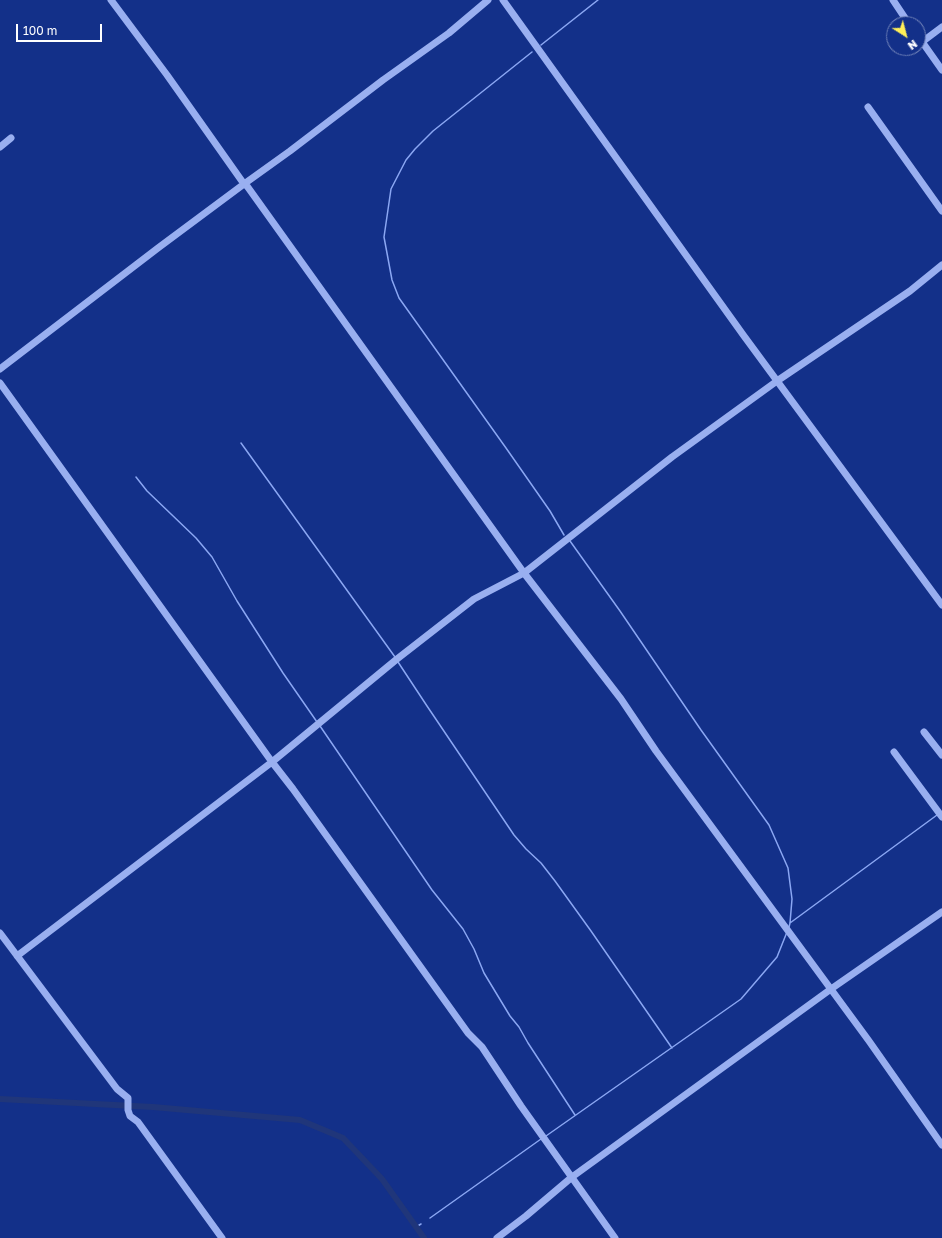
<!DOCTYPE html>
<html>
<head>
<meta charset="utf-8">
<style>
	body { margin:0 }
	#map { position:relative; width:942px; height:1238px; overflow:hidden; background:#133089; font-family:"Golos Text",sans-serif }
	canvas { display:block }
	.north { position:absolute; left:886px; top:16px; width:40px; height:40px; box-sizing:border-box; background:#133089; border:1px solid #7183b8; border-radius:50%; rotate:144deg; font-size:11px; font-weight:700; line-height:16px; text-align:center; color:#fff }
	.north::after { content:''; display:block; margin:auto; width:14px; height:18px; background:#ffef58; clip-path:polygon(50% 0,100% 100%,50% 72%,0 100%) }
	.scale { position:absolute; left:16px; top:24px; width:86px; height:18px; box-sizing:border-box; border:2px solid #fff; border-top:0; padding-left:5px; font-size:12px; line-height:14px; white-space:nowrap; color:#fff; -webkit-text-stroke:3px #133089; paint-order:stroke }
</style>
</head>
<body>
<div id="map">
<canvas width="942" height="1238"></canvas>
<div class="north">N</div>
<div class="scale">100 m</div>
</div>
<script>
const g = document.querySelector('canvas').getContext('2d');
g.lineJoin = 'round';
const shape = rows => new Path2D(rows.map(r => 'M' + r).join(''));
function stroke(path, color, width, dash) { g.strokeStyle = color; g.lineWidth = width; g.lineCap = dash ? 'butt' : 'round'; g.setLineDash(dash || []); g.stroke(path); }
const stream = shape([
	[541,45,598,0],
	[532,52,433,131,415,149,406,160,391,189,384,237,392,280,399,298,506,448,550,511,564,535],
	[241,443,395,657],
	[136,477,147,491,196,538,212,557,237,601,283,673,317,722],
	[570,541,620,611,701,730,769,825,788,868,792,899,790,923,789,927],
	[398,662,427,706,514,835,526,849,541,863,555,881,591,931,672,1048],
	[320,726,432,890,463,929,474,949,484,973,510,1016,519,1027,528,1043,575,1115],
	[790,923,937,815],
	[546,1136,741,999,777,957,787,932],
	[430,1218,541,1139],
	[416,1227,421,1224]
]);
const canal = shape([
	[0,1099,153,1107,300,1120,343,1138,382,1179,424,1238]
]);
const minor = shape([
	[111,0,167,75,244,184,247,186,524,573,672,457,777,381,910,291,942,265],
	[503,0,744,336,942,605],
	[893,0,909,24],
	[918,36,942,70],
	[922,42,942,27],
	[868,107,942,211],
	[0,147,11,138],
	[0,369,158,248,244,184,290,151,383,80,449,33,488,0],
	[0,383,272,762,17,956],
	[924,732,942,755],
	[894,752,942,817],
	[0,933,117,1089,128,1098,128,1110,130,1116,138,1122,222,1238],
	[497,1238,526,1216,572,1177,831,989,942,912],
	[615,1238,521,1106,482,1047,468,1033,293,789,272,762,397,659,474,599,524,573,621,699,656,751,869,1041,942,1145]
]);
stroke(stream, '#8ba7f3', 1.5);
stroke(canal, '#20367a', 6);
stroke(minor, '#99aff0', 7);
</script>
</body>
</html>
